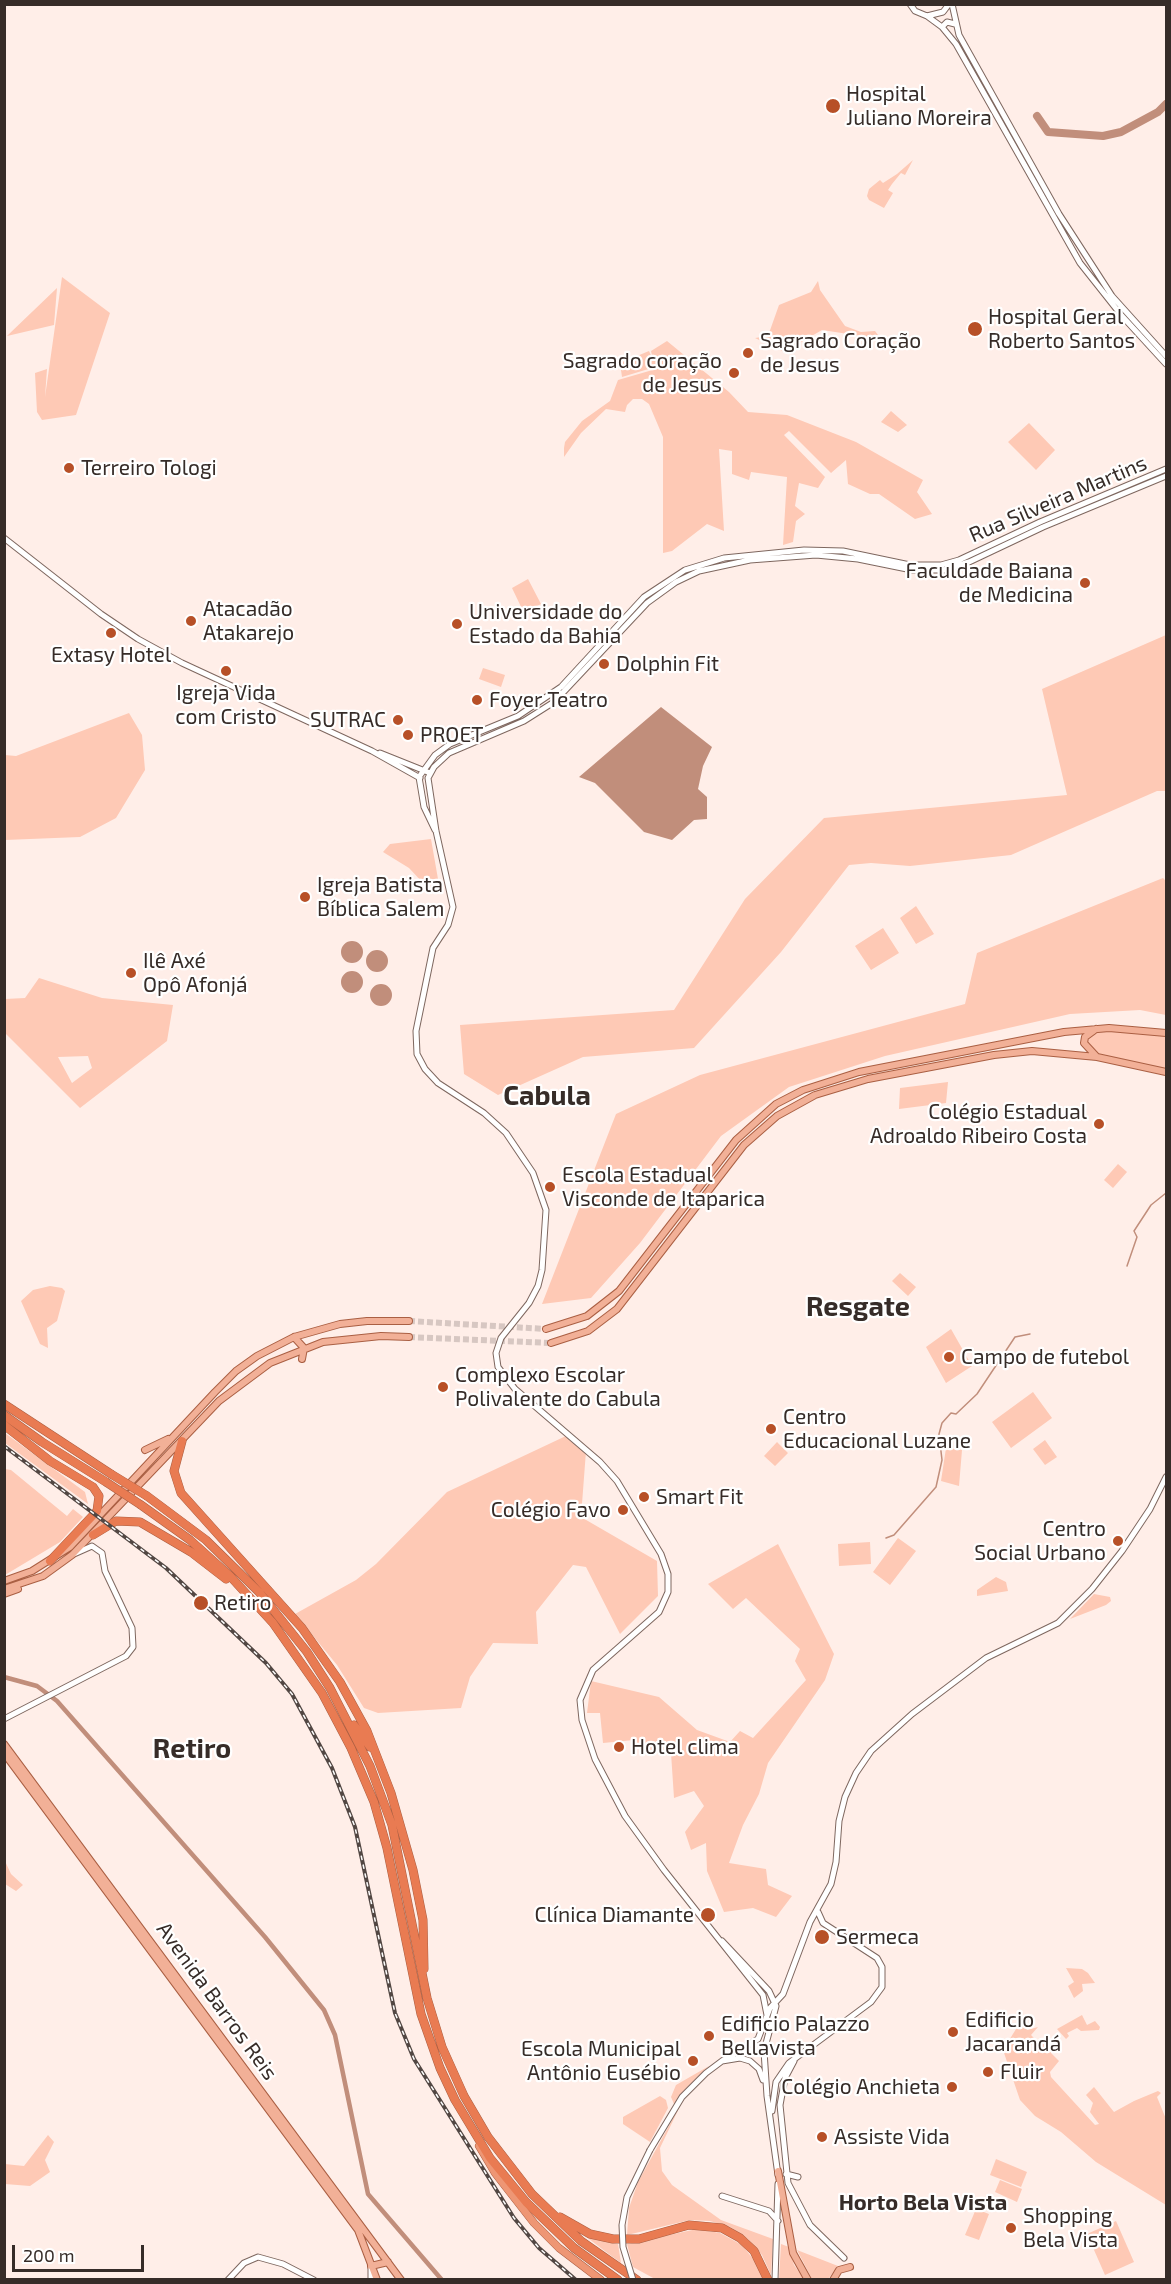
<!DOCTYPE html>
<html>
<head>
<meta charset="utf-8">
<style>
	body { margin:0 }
	#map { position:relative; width:1171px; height:2284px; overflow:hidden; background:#ffeee8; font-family:"Exo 2",sans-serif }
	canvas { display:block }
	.frame { position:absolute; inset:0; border:6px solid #362c28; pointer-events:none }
	.scale { position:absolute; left:12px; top:2245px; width:132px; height:27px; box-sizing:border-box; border:3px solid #362c28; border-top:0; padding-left:8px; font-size:18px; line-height:21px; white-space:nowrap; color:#362c28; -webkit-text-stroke:4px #fff; paint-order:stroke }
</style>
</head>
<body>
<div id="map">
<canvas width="1171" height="2284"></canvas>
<div class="frame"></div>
<div class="scale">200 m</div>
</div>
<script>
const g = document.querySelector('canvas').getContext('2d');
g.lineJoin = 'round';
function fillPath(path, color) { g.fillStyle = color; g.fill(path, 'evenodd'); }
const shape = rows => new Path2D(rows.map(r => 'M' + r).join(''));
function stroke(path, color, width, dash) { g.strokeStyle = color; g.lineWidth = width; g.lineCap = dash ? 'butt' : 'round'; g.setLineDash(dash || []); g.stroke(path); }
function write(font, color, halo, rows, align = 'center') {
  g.font = font + ' "Exo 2",sans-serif'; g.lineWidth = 4.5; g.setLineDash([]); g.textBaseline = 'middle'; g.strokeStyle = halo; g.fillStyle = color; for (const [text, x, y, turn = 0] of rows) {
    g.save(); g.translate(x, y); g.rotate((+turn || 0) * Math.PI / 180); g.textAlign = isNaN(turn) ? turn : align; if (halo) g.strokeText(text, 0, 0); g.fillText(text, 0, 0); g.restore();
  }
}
const green = shape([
	[913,160,905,175,901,173,892,184,888,190,893,193,884,208,869,200,867,196,869,189,880,180,883,183,897,174],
	[62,277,110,313,76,415,42,420,37,412,35,373,47,369,45,397],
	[818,281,820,290,845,326,861,332,875,331,881,339,822,330,784,352,755,338,768,336,779,305,811,292],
	[57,288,54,325,7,336,9,334],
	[667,341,729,392,748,412,787,415,856,442,923,480,917,492,932,514,915,519,879,494,870,494,848,484,846,460,831,473,789,431,784,435,825,477,818,488,799,483,795,506,805,514,796,521,793,542,783,545,787,477,751,472,749,480,732,474,732,451,719,449,724,531,707,524,672,551,663,553,663,437,649,404,642,399,633,399,627,405,625,412,606,409,581,433,564,457,564,448,565,442,582,421,610,401,618,380,656,369,655,367,622,377,620,363,649,351,653,360,651,351],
	[891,411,907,425,898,432,881,422],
	[1029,423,1055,450,1036,470,1008,442],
	[528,579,541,604,524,613,512,588],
	[1166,635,1166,791,1157,791,1011,855,910,866,871,863,849,865,781,952,694,1048,583,1057,498,1095,464,1074,460,1025,674,1010,745,899,824,818,1067,795,1042,689],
	[483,668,505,675,501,687,479,679],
	[129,713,142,735,145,770,116,818,80,837,5,840,5,755,16,756],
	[431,839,438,879,424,884,409,868,383,852,390,844],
	[1163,878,1166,881,1166,1015,1140,1010,1070,1014,885,1056,789,1087,721,1136,640,1243,591,1298,542,1304,616,1114,700,1075,965,1004,977,953],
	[916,906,934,934,916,944,900,918],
	[883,928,899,953,871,970,855,946],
	[39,978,102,998,173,1005,167,1041,80,1108,5,1033,5,999,25,998],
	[88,1056,92,1068,72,1083,58,1057],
	[1109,1028,1166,1033,1166,1072,1097,1057,1084,1040,1088,1035],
	[948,1082,946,1103,899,1109,900,1088],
	[1118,1164,1127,1172,1113,1188,1104,1180],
	[900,1273,916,1287,908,1296,892,1281],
	[50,1286,62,1288,65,1291,57,1321,47,1328,48,1348,40,1344,21,1301,33,1290],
	[951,1329,972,1366,946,1383,926,1347],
	[1033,1392,1052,1418,1011,1448,992,1422],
	[5,1433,85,1492,88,1504,5,1443],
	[568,1435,586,1451,581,1517,657,1561,658,1596,620,1634,586,1567,573,1565,536,1612,538,1644,493,1643,470,1677,461,1708,378,1713,364,1708,337,1665,295,1614,356,1580,376,1564,447,1492],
	[1045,1440,1057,1457,1045,1465,1033,1449],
	[777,1442,788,1453,775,1466,764,1456],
	[946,1448,962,1450,959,1486,941,1481],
	[5,1469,11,1470,67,1516,73,1509,83,1517,60,1542,5,1575],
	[898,1538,916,1551,890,1585,873,1572],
	[870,1542,871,1564,839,1566,838,1544],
	[778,1544,834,1654,825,1680,768,1763,759,1794,743,1825,729,1863,766,1869,768,1885,792,1896,776,1917,753,1908,724,1912,707,1871,706,1843,691,1850,685,1832,704,1806,694,1791,674,1798,671,1753,638,1748,634,1740,603,1743,600,1713,587,1713,591,1681,659,1697,697,1730,730,1742,740,1731,753,1738,806,1680,795,1661,800,1649,746,1598,733,1609,708,1584],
	[996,1577,1006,1582,1008,1591,977,1596,977,1590],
	[1094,1594,1110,1597,1111,1601,1106,1605,1070,1619],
	[4,1859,11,1874,23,1885,16,1891,5,1884],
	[1066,1968,1082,1969,1088,1973,1095,1983,1082,1984,1083,1991,1074,1998,1068,1986,1074,1982],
	[1082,2015,1087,2025,1095,2021,1100,2027,1099,2030,1081,2031,1077,2028,1067,2033,1069,2036,1066,2039,1057,2029],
	[1021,2021,1027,2030,1038,2027,1031,2035,1036,2040,1026,2050,1027,2054,1047,2040,1052,2048,1051,2053,1059,2061,1050,2072,1051,2077,1095,2125,1099,2124,1090,2112,1093,2103,1086,2095,1094,2087,1114,2112,1134,2101,1158,2091,1161,2093,1157,2097,1166,2119,1166,2205,1096,2162,1061,2132,1035,2116,1020,2100,1003,2050],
	[709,2066,684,2093,674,2104,671,2097,676,2085],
	[660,2096,666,2100,668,2108,650,2142,623,2124,623,2117],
	[681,2104,660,2148,662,2171,672,2185,721,2220,773,2239,771,2275,762,2255,748,2239,730,2227,710,2221,690,2220,627,2235,629,2208,638,2182],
	[48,2135,54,2142,45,2160,50,2172,30,2186,5,2184,5,2164,24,2166],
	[996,2159,1027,2172,1021,2187,990,2175],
	[1000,2180,1022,2189,1017,2202,995,2192],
	[976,2209,989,2214,979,2240,965,2235],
	[1116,2221,1134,2262,1105,2275,1087,2234],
	[697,2229,720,2233,742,2245,758,2265,763,2279,655,2279,633,2267,627,2244],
	[585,2236,618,2244,621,2263,606,2252],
	[781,2244,789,2247,794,2265,804,2279,779,2279],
	[797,2250,838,2266,828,2279,812,2279]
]);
const water = shape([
	[661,707,712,747,703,766,698,789,707,797,707,819,694,820,672,840,644,832,595,783,579,777],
	'341 952a11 11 0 1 1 22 0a11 11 0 1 1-22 0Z',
	'366 961a11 11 0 1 1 22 0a11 11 0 1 1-22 0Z',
	'341 982a11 11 0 1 1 22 0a11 11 0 1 1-22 0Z',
	'370 995a11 11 0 1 1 22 0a11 11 0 1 1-22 0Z'
]);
const stream = shape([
	[1127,1266,1137,1237,1134,1231,1151,1205,1166,1193],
	[886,1538,894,1535,936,1487,942,1460,939,1434,942,1423,951,1413,956,1414,977,1394,1015,1337,1030,1334]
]);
const canal = shape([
	[4,1677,37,1686,57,1701,265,1937,324,2010,335,2035,368,2194,442,2280]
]);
const river = shape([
	[1037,116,1048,132,1103,136,1121,132,1158,112,1166,104]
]);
const primaryTunnel = shape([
	[409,1321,546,1329],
	[409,1337,551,1343]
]);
const secondary = shape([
	[910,4,915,11,927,16,943,12,949,4],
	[952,4,959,35,1059,214,1112,296,1166,356],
	[927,16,942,27,956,44,1080,263,1122,316,1166,364],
	[942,27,947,22,955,24],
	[4,538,101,614,138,639,182,663,372,751,420,778],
	[380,753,430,773],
	[435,830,424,807,419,777,435,755,450,744,518,716,561,687,644,597,685,570,724,558,804,550,843,551,910,565,941,565,959,560,1040,522,1166,469],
	[4,1719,126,1656,133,1647,132,1628,105,1571,102,1553,92,1546,74,1554],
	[722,1941,769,1991,776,2006,764,2051,767,2096,778,2175],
	[767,2015,763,1995,664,1870,625,1816,595,1759,582,1720,580,1700,593,1670,659,1612,668,1592,668,1574,661,1554,617,1481,600,1462,515,1389,498,1367,496,1353,501,1338,529,1303,538,1286,542,1270,546,1210,533,1173,506,1133,484,1113,438,1083,425,1069,417,1054,416,1031,433,948,448,925,453,907,436,831,428,778,434,767,449,753,524,721,554,702,647,603,676,582,699,571,750,560,816,555,858,559,912,570,944,570,969,562,1043,527,1166,476],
	[722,2061,758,2039,770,2008,783,1994,810,1922,831,1884,836,1862,839,1821,845,1797,856,1773,871,1751,912,1714,986,1658,1058,1623,1092,1589,1122,1551,1150,1509,1166,1477],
	[794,2061,785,2078,780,2105,788,2183,810,2225,844,2258],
	[772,2111,776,2082,789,2063,871,2002,882,1987,882,1967,877,1958,823,1923,818,1912],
	[650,2150,682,2097,706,2073,722,2061,740,2058,750,2061,759,2069,763,2080],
	[786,2174,798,2177],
	[722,2196,769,2211,778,2221],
	[228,2280,244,2263,258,2257,283,2264,314,2280],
	[371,2280,371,2268],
	[775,2280,778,2184]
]);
const primary = shape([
	[1096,1056,1084,1043,1085,1037,1096,1029],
	[546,1329,587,1316,619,1291,736,1140,776,1104,803,1090,859,1072,1064,1032,1109,1028,1166,1033],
	[294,1337,304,1348,302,1359],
	[551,1343,588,1331,617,1309,744,1145,777,1116,815,1095,868,1079,994,1055,1032,1051,1097,1057,1166,1072],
	[145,1450,168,1439],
	[4,1581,32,1571,70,1547,215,1392,236,1371,257,1356,294,1337,340,1324,367,1321,409,1321],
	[4,1589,43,1576,72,1555,219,1401,270,1363,323,1342,381,1336,409,1337],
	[4,1594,18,1589],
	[4,1744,401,2280],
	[4,1753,358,2230,377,2280],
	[778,2171,793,2253,808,2280],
	[371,2266,388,2262],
	[833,2280,839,2270,850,2267]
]);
const trunk = shape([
	[479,2146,495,2173,534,2223,559,2248,601,2280]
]);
const motorway = shape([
	[4,1404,111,1474],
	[4,1415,42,1442,106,1482],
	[4,1425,50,1461,93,1487,99,1496,97,1511,50,1561],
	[182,1441,174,1471,181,1493,302,1628,340,1682,367,1731,391,1793,413,1870,423,1920,424,1969],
	[147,1496,206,1540,259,1592,307,1652,330,1688,370,1766,392,1825,427,1998,442,2047,464,2096,488,2137,532,2194,581,2241,637,2280],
	[141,1505,190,1540,230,1576,273,1623,322,1693,351,1748,374,1802,387,1848,421,2014,440,2068,455,2100,490,2158,526,2202,574,2248,618,2280],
	[93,1535,116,1521,140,1522,191,1552,226,1579],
	[354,1725,370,1747],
	[560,2217,590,2234,613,2239,639,2239,689,2225,722,2228,740,2238,754,2251,768,2280]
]);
const rail = shape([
	[4,1446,166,1568,266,1663,292,1694,332,1768,355,1827,395,2013,414,2059,514,2218,539,2248,576,2280]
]);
const secondaryBridge = shape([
	[633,2280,623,2247,622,2225,627,2197,650,2150]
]);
const motorwayBridge = shape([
	[111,1474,147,1496],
	[106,1482,141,1505]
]);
const markers = [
	[833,106,8,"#b75027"],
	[975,329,8,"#b75027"],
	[748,353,6,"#b75027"],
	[734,373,6,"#b75027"],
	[69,468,6,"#b75027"],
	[1085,583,6,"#b75027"],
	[191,621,6,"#b75027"],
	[457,624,6,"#b75027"],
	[111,633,6,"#b75027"],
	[604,664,6,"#b75027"],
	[226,671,6,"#b75027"],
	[477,700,6,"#b75027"],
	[398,720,6,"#b75027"],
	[408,735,6,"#b75027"],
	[305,897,6,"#b75027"],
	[131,973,6,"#b75027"],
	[1099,1124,6,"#b75027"],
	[550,1187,6,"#b75027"],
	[949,1357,6,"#b75027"],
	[443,1387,6,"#b75027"],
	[771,1429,6,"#b75027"],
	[644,1497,6,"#b75027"],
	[623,1510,6,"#b75027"],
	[1118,1541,6,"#b75027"],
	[201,1603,8,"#b75027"],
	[619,1747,6,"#b75027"],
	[708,1915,8,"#b75027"],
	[822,1937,8,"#b75027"],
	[953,2032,6,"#b75027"],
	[709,2036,6,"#b75027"],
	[693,2061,6,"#b75027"],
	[988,2072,6,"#b75027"],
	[952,2087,6,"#b75027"],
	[822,2137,6,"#b75027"],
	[1011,2228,6,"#b75027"]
];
const poiNames = [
	["Hospital",846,94],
	["Juliano Moreira",846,118],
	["Hospital Geral",988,317],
	["Roberto Santos",988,341],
	["Sagrado Coração",760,341],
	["de Jesus",760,365],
	["Sagrado coração",722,361,"right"],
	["de Jesus",722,385,"right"],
	["Terreiro Tologi",81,468],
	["Faculdade Baiana",1073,571,"right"],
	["de Medicina",1073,595,"right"],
	["Atacadão",203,609],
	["Atakarejo",203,633],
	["Universidade do",469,612],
	["Estado da Bahia",469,636],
	["Extasy Hotel",111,655,"center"],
	["Dolphin Fit",616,664],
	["Igreja Vida",226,693,"center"],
	["com Cristo",226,717,"center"],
	["Foyer Teatro",489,700],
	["SUTRAC",386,720,"right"],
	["PROET",420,735],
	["Igreja Batista",317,885],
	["Bíblica Salem",317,909],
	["Ilê Axé",143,961],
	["Opô Afonjá",143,985],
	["Colégio Estadual",1087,1112,"right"],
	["Adroaldo Ribeiro Costa",1087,1136,"right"],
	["Escola Estadual",562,1175],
	["Visconde de Itaparica",562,1199],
	["Campo de futebol",961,1357],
	["Complexo Escolar",455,1375],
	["Polivalente do Cabula",455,1399],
	["Centro",783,1417],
	["Educacional Luzane",783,1441],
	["Smart Fit",656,1497],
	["Colégio Favo",611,1510,"right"],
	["Centro",1106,1529,"right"],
	["Social Urbano",1106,1553,"right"],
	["Retiro",214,1603],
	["Hotel clima",631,1747],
	["Clínica Diamante",694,1915,"right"],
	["Sermeca",836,1937],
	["Edificio",965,2020],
	["Jacarandá",965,2044],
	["Edificio Palazzo",721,2024],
	["Bellavista",721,2048],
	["Escola Municipal",681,2049,"right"],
	["Antônio Eusébio",681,2073,"right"],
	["Fluir",1000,2072],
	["Colégio Anchieta",940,2087,"right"],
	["Assiste Vida",834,2137],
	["Shopping",1023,2216],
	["Bela Vista",1023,2240]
];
const streetNames = [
	["Rua Silveira Martins",1058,499,-23],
	["Avenida Barros Reis",217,2001,54]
];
const neighbourhoodNames = [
	["Horto Bela Vista",923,2203]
];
const districtNames = [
	["Cabula",547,1096],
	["Resgate",858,1307],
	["Retiro",192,1749]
];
fillPath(green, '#fec9b5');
fillPath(water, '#c18e7b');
stroke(stream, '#c18e7b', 1.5);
stroke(canal, '#c18e7b', 4.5);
stroke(river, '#c18e7b', 8);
stroke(primaryTunnel, '#d7c7c2', 6, [6, 3]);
stroke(secondary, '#7e675f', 7);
stroke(primary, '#aa5f43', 8);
stroke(trunk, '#aa5f43', 8);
stroke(motorway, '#aa5f43', 9);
stroke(secondary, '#fff', 5);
stroke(primary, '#f2b097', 6);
stroke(trunk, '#ee9674', 7);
stroke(motorway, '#e97b52', 8);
stroke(rail, '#524743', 4);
stroke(rail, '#fff', 1.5, [4.5]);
stroke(secondaryBridge, '#7e675f', 7, []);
stroke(motorwayBridge, '#aa5f43', 9, []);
stroke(secondaryBridge, '#fff', 5);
stroke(motorwayBridge, '#e97b52', 8);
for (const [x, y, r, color] of markers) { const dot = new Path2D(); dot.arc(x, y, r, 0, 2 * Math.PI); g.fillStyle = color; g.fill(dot); stroke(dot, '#fff', 2); }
write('21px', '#362c28', '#fff', poiNames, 'left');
write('21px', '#362c28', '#fff', streetNames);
write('bold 22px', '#362c28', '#fff', neighbourhoodNames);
write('bold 27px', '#362c28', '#fff', districtNames);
</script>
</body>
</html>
